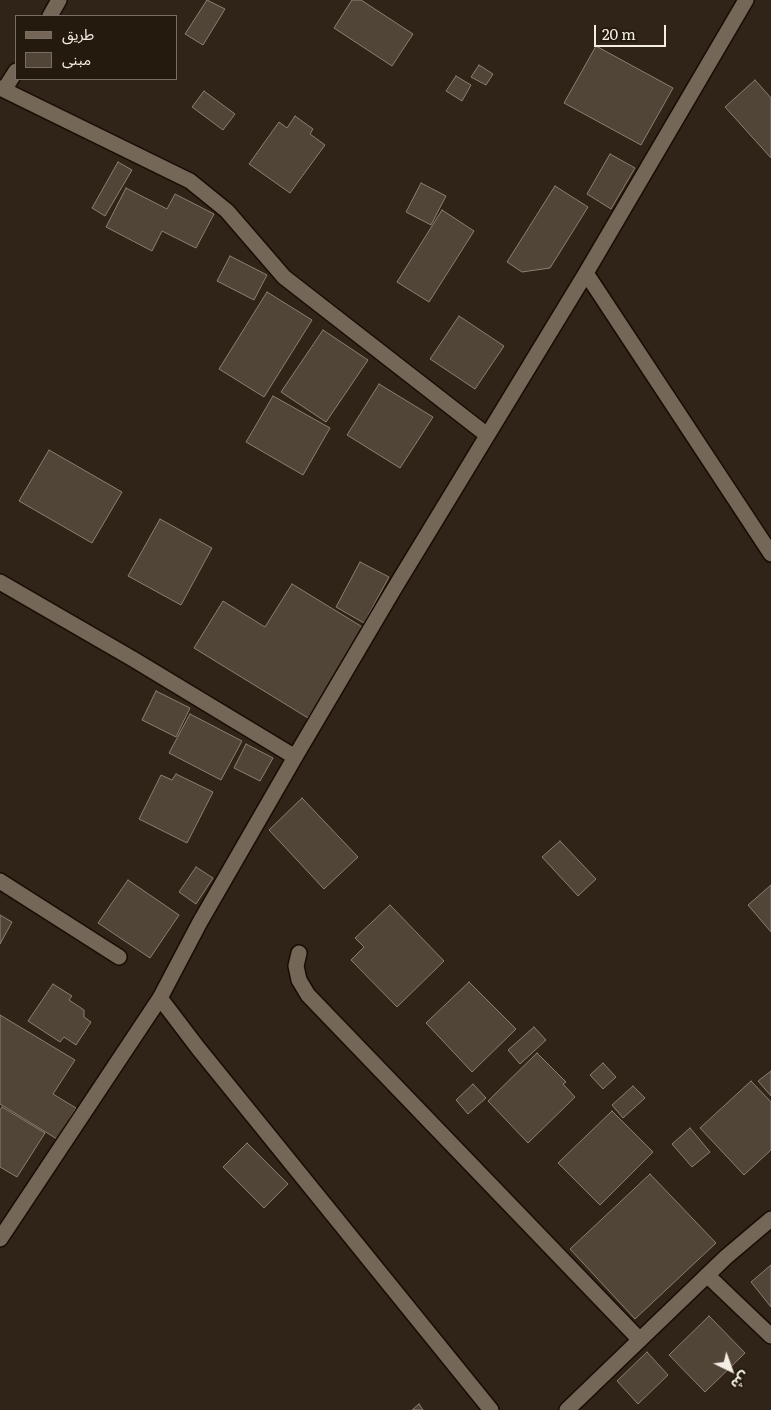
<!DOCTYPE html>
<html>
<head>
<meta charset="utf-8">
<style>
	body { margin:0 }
	#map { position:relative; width:771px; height:1410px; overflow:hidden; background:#2f2417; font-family:Literata,"Noto Sans Arabic",serif }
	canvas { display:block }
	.legend { position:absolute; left:15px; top:15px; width:162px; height:65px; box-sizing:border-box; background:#251a0e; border:1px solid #786e64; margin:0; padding:6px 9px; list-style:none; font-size:15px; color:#f4ede4 }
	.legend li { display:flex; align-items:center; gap:10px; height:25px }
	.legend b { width:25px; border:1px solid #786e64 }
	.north { position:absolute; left:706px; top:1345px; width:50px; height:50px; -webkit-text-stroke:4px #251a0e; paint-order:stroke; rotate:138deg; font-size:14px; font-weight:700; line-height:20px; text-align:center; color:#f4ede4 }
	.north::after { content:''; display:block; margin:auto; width:18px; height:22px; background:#f4ede4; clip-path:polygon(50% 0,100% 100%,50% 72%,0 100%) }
	.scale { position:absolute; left:594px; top:25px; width:72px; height:22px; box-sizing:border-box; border:2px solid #f4ede4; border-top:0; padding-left:6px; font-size:15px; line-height:18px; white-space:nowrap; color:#f4ede4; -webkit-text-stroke:4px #251a0e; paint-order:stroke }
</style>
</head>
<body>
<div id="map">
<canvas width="771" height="1410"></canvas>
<ul class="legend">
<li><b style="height:6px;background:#746758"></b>طريق</li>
<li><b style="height:14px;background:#514538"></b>مبنى</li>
</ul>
<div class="north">ش</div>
<div class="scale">20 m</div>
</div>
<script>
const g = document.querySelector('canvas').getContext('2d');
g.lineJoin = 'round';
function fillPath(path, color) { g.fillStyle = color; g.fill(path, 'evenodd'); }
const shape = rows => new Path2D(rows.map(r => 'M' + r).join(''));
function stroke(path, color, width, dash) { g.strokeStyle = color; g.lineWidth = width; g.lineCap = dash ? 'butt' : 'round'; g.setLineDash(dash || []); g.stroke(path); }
const building = shape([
	[207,0,225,9,203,45,185,34,207,0],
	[352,0,361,0,413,34,392,66,334,28,352,0],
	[596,46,673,88,641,145,564,103,596,46],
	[479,65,493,74,486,85,471,77,479,65],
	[456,76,471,85,462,101,446,91,456,76],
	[755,80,771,98,771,158,725,107,755,80],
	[204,91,235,114,223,130,192,107,204,91],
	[295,116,313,129,310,134,325,145,290,193,249,164,279,122,287,128,295,116],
	[610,154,635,168,611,209,587,194,610,154],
	[118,162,132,170,105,216,92,208,118,162],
	[421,183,446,196,431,225,406,212,421,183],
	[555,186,588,207,550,268,522,272,507,262,555,186],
	[126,188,167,209,175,194,214,214,196,248,162,231,152,251,106,227,126,188],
	[442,210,474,231,429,302,397,282,442,210],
	[230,256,267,275,254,300,217,281,230,256],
	[267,292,312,320,264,397,219,369,267,292],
	[459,316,504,346,475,389,430,359,459,316],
	[323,330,368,360,326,422,281,392,323,330],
	[379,384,433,417,400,468,347,435,379,384],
	[273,396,330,428,303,475,246,442,273,396],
	[49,450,122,492,92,543,19,501,49,450],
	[160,519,212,548,181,605,128,576,160,519],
	[360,562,389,577,364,623,336,607,360,562],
	[292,584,364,628,308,718,194,648,223,601,265,627,292,584],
	[156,691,190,708,176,737,142,720,156,691],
	[190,714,242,741,221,780,169,753,190,714],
	[246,744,273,758,260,781,234,768,246,744],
	[176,774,213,792,187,843,139,819,161,775,172,780,176,774],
	[302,798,358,857,324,889,269,830,302,798],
	[560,841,596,879,578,896,542,857,560,841],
	[196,867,213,878,196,904,179,892,196,867],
	[128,880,179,915,150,958,98,923,128,880],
	[771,885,771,932,748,905,771,885],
	[390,905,444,961,397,1007,351,960,364,947,355,938,390,905],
	[0,915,12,922,0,944,0,915],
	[469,982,516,1029,472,1072,426,1023,469,982],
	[53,984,72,996,69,1000,84,1010,84,1017,91,1022,76,1045,64,1037,60,1042,28,1021,53,984],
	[0,1015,75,1060,53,1094,76,1108,57,1139,0,1104,0,1015],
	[534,1027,546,1040,520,1064,508,1050,534,1027],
	[537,1053,566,1082,563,1084,575,1097,528,1143,488,1101,537,1053],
	[603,1063,616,1077,603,1089,590,1075,603,1063],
	[771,1071,771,1096,758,1081,771,1071],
	[751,1081,771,1102,771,1150,744,1175,700,1128,751,1081],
	[473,1084,486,1098,468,1114,456,1100,473,1084],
	[633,1086,645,1098,623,1118,612,1105,633,1086],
	[2,1107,45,1133,17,1177,0,1167,0,1110,2,1107],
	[612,1111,653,1152,600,1205,558,1163,612,1111],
	[690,1128,710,1152,692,1167,672,1144,690,1128],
	[247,1143,288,1184,264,1208,223,1167,247,1143],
	[650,1174,716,1243,635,1319,570,1249,650,1174],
	[771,1265,771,1307,751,1282,771,1265],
	[709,1316,745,1353,705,1392,669,1355,709,1316],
	[647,1352,668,1375,638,1404,617,1381,647,1352],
	[419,1404,423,1410,412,1410,419,1404]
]);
const minor = shape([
	[50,16,59,0],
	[0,88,190,181,227,211,284,277,487,435],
	[4,90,16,71],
	[586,273,771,554],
	[0,582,133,659,295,757],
	[0,881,119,957],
	[299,953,296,966,299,980,308,995,640,1340],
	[160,998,198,1048,491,1410],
	[0,1239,160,998,200,922,295,757,394,589,586,273,746,0],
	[707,1275,771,1336],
	[567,1410,726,1257,771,1219]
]);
fillPath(building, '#514538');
stroke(building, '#8d7f70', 1);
stroke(minor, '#170d03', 18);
stroke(minor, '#746758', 15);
</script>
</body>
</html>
